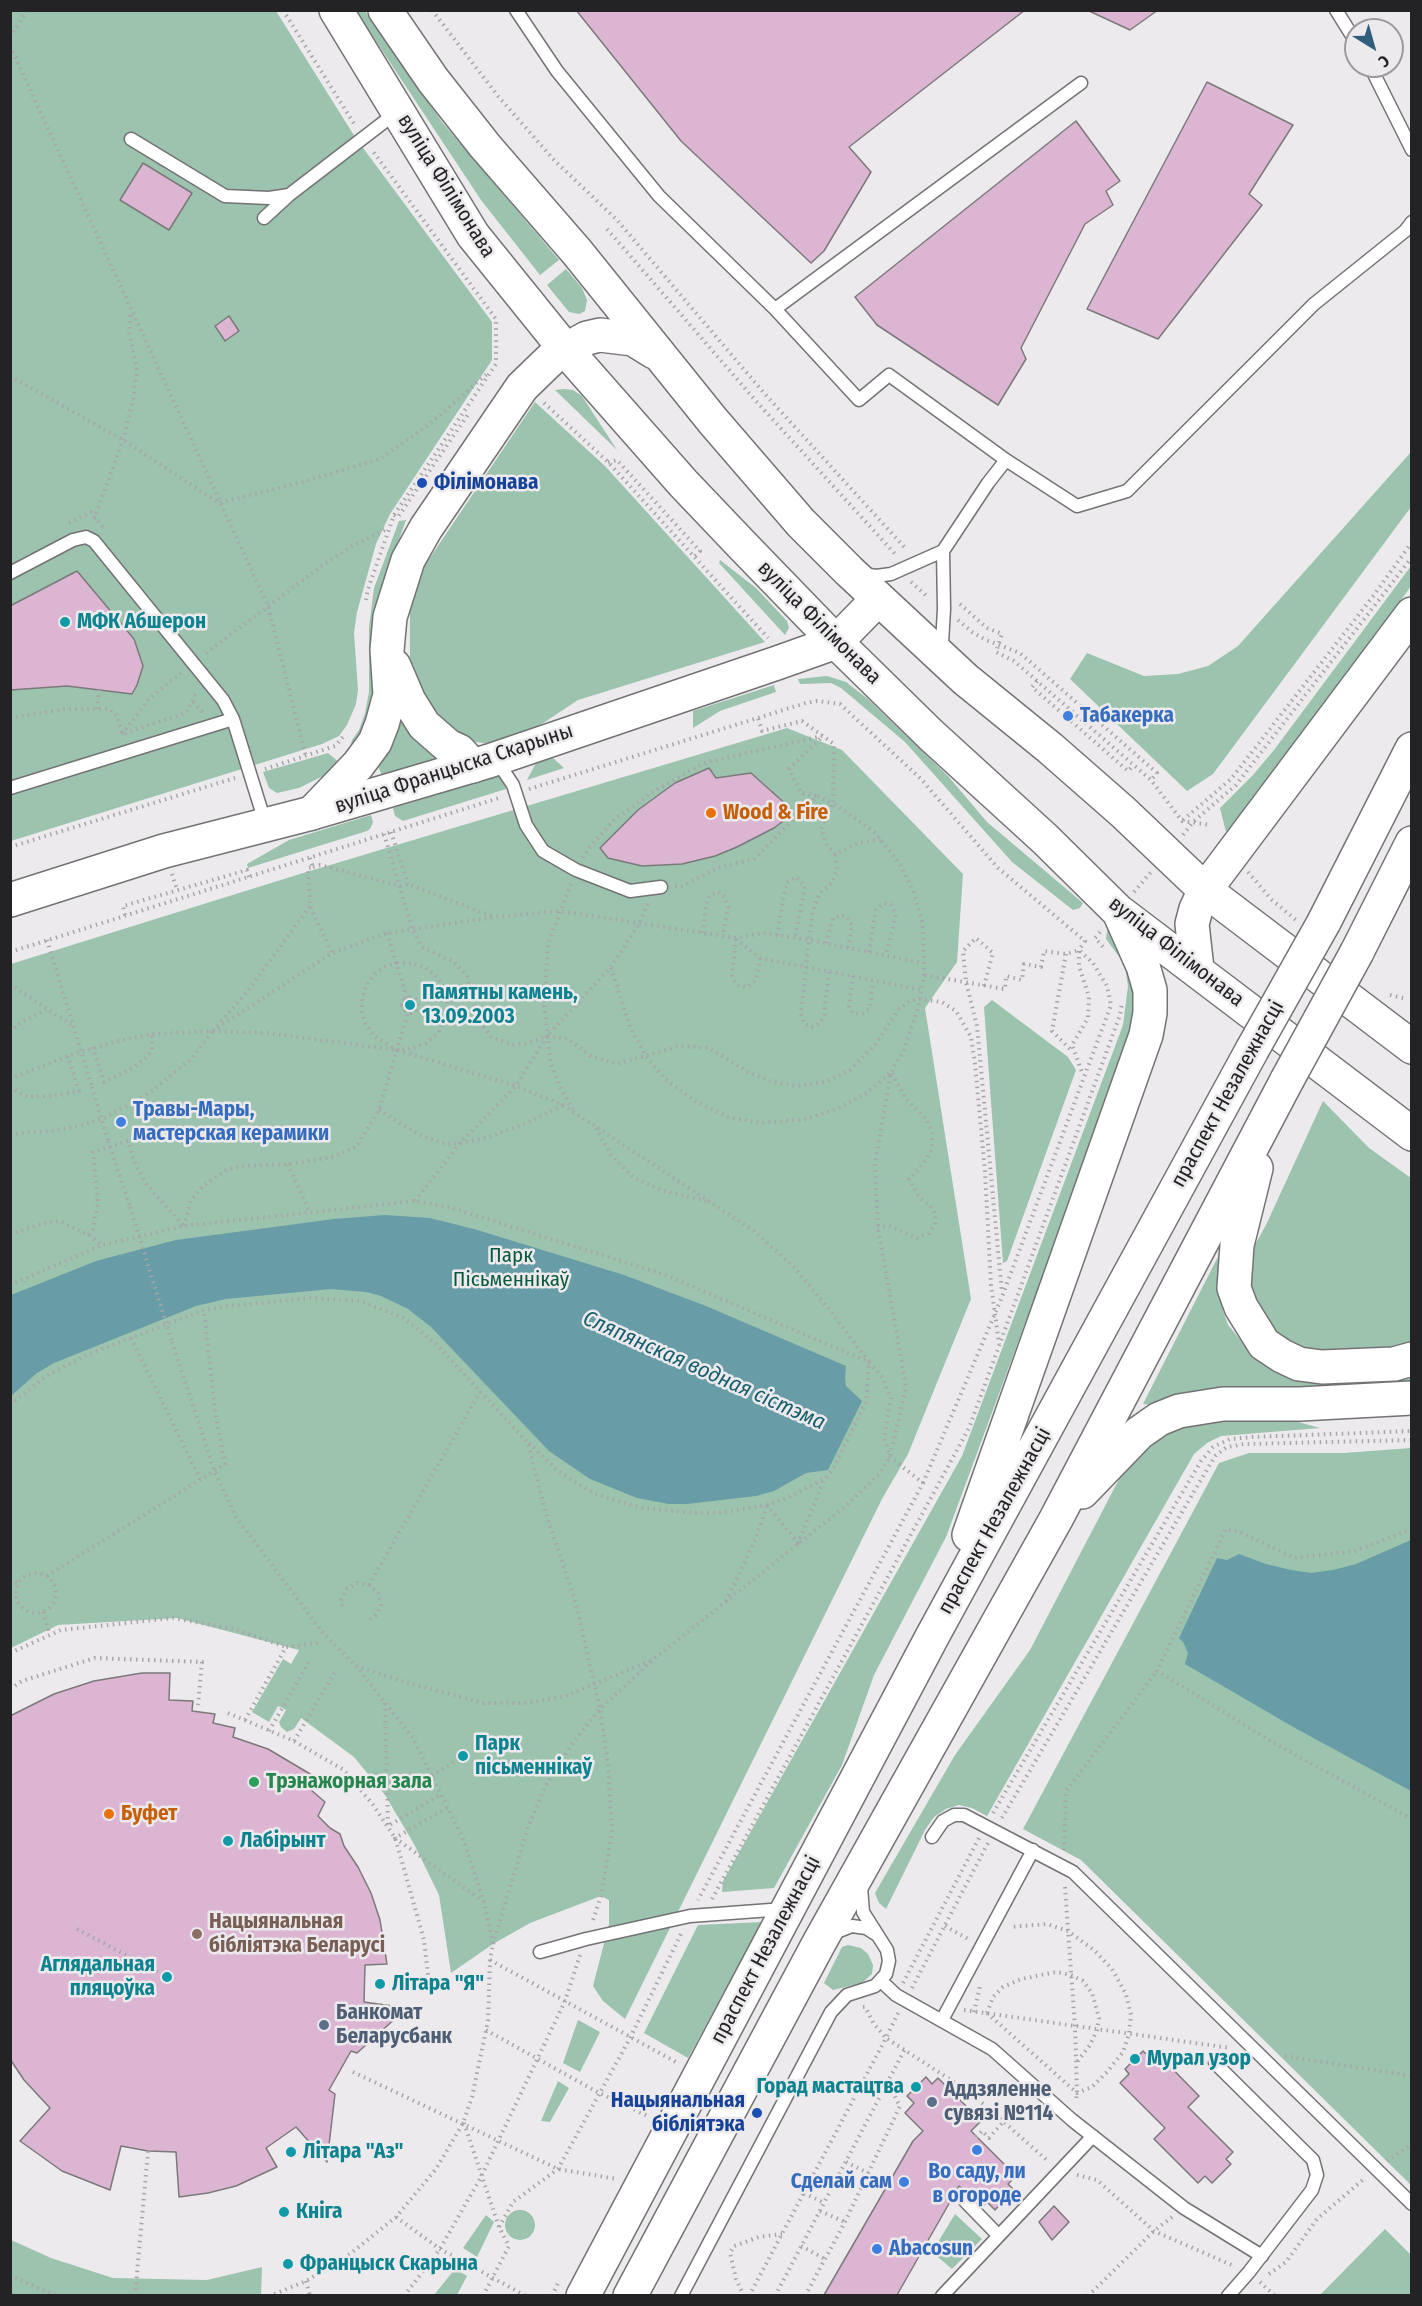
<!DOCTYPE html>
<html>
<head>
<meta charset="utf-8">
<style>
	body { margin:0 }
	#map { position:relative; width:1422px; height:2306px; overflow:hidden; background:#edeaee; font-family:"Fira Sans Condensed",sans-serif }
	canvas { display:block }
	.frame { position:absolute; inset:0; border:12px solid #232224; pointer-events:none }
	.north { position:absolute; left:1344px; top:18px; width:60px; height:60px; box-sizing:border-box; background:#edeaee; border:2px solid #9c9a9d; border-radius:50%; rotate:143deg; font-size:16px; font-weight:700; line-height:24px; text-align:center; color:#232224 }
	.north::after { content:''; display:block; margin:auto; width:21px; height:27px; background:#2f5f7d; clip-path:polygon(50% 0,100% 100%,50% 72%,0 100%) }
</style>
</head>
<body>
<div id="map">
<canvas width="1422" height="2306"></canvas>
<div class="frame"></div>
<div class="north">С</div>
</div>
<script>
const g = document.querySelector('canvas').getContext('2d');
g.lineJoin = 'round';
function fillPath(path, color) { g.fillStyle = color; g.fill(path, 'evenodd'); }
const shape = rows => new Path2D(rows.map(r => 'M' + r).join(''));
function stroke(path, color, width, dash) { g.strokeStyle = color; g.lineWidth = width; g.lineCap = dash ? 'butt' : 'round'; g.setLineDash(dash || []); g.stroke(path); }
function write(font, color, halo, rows, align = 'center') {
  g.font = font + ' "Fira Sans Condensed",sans-serif'; g.lineWidth = 5; g.setLineDash([]); g.textBaseline = 'middle'; g.strokeStyle = halo; g.fillStyle = color; for (const [text, x, y, turn = 0] of rows) {
    g.save(); g.translate(x, y); g.rotate((+turn || 0) * Math.PI / 180); g.textAlign = isNaN(turn) ? turn : align; if (halo) g.strokeText(text, 0, 0); g.fillText(text, 0, 0); g.restore();
  }
}
const green = shape([
	[11,11,276,11,355,137,492,322,492,360,390,514,376,544,357,612,354,633,358,690,356,704,347,725,339,736,322,744,11,841],
	[356,11,365,11,442,122,559,260,540,275,481,200],
	[566,269,582,288,587,300,585,311,579,314,569,312,547,285],
	[564,389,573,390,582,396,617,450,555,390],
	[535,402,605,466,765,642,578,700,519,739,497,745,461,740,437,725,410,663,410,605,423,568],
	[1411,452,1411,507,1213,774,1187,791,1070,679,1087,653,1144,676,1178,674,1208,666,1238,646],
	[406,520,395,551,376,698,356,748,351,744,352,740,359,730,365,713,369,692,369,627,374,588,399,521],
	[720,560,756,588,787,621,789,628,785,635,719,563],
	[1411,566,1411,586,1275,778,1235,825,1226,832,1220,808,1253,775,1274,750],
	[827,676,846,682,868,699,948,776,987,822,1083,903,1080,908,1073,910,1012,862,905,742,841,688,831,683,800,684,798,679],
	[774,685,776,692,720,711,693,728,693,711],
	[401,712,447,757,386,785,377,764],
	[787,728,842,750,963,874,957,962,925,1008,971,1299,908,1454,882,1499,625,2019,603,2001,593,1986,609,1924,609,1900,601,1896,530,1923,493,1944,451,1973,439,1895,414,1844,385,1795,354,1757,301,1718,294,1729,287,1732,281,1727,279,1722,286,1710,278,1706,269,1722,252,1712,283,1659,291,1664,299,1650,177,1618,58,1625,11,1648,11,964,300,874],
	[328,753,341,764,329,773,299,788,277,793,269,788,263,772],
	[553,758,564,768,527,780,536,763],
	[498,775,502,779,506,789,403,821,395,816,393,808],
	[371,815,373,822,370,829,367,831,248,868,247,864,289,840],
	[1108,925,1140,977,1129,1042,946,1537,874,1675,842,1765,774,1888,722,1892,723,1881,962,1456,1123,1025,1128,986,1126,972,1120,958,1106,939],
	[992,1000,1068,1057,1076,1070,1007,1261,1003,1263,984,1007],
	[1323,1101,1369,1148,1411,1178,1411,1350,1311,1354,1270,1334,1250,1304,1247,1259,1266,1225],
	[1228,1237,1221,1291,1223,1311,1228,1325,1252,1354,1306,1381,1411,1377,1411,1392,1162,1406,1143,1404],
	[1215,1417,1291,1420,1320,1428,1221,1436,1207,1443,1194,1454,987,1816,972,1808,959,1805,946,1809,934,1817,925,1830,886,1909,879,1903,875,1893,955,1755,1030,1650,1128,1462,1169,1429],
	[1411,1448,1411,2185,1081,1860,1023,1829,1219,1463,1249,1453,1344,1453],
	[762,1922,688,2058,644,2033,698,1925],
	[848,1945,861,1948,868,1954,873,1965,872,1974,862,1983,833,1990,824,1983,842,1947],
	[578,2020,600,2032,580,2072,563,2063],
	[558,2081,569,2088,550,2122,541,2121],
	'505 2225a15 15 0 1 1 30 0a15 15 0 1 1-30 0Z',
	[955,2214,982,2239,952,2269,932,2252],
	[486,2215,494,2222,477,2257,463,2248],
	[1385,2229,1411,2255,1411,2295,1320,2295],
	[11,2240,51,2258,113,2278,207,2280,262,2267,261,2295,11,2295],
	[455,2269,467,2276,457,2295,434,2295]
]);
const water = shape([
	[385,1215,430,1218,474,1229,624,1275,706,1306,846,1366,845,1379,846,1386,862,1401,828,1470,806,1473,774,1491,756,1496,687,1504,669,1504,637,1498,590,1479,549,1451,431,1327,408,1309,381,1296,366,1292,331,1289,226,1299,196,1306,54,1363,37,1373,11,1396,11,1295,96,1261,176,1240,334,1219],
	[1411,1540,1411,1791,1295,1728,1185,1664,1188,1653,1183,1642,1179,1638,1217,1558,1227,1560,1239,1554,1266,1564,1291,1570,1311,1573,1333,1570,1356,1564]
]);
const building = shape([
	[576,10,1025,10,849,147,871,172,824,251,811,263,681,141,576,10],
	[1087,10,1158,10,1130,30,1087,10],
	[1207,82,1293,125,1249,194,1262,205,1158,339,1087,309,1207,82],
	[1076,121,1120,181,1106,191,1113,205,1085,224,1021,348,1026,359,998,405,877,325,855,297,1076,121],
	[143,163,192,193,169,230,120,200,143,163],
	[229,316,239,331,225,341,215,326,229,316],
	[77,571,134,639,143,666,137,685,132,694,67,686,10,690,10,606,77,571],
	[709,768,716,778,751,773,789,807,791,815,774,828,737,847,715,856,682,864,642,866,608,858,600,848,638,810,675,783,709,768],
	[142,1673,170,1673,169,1700,193,1701,192,1711,215,1714,213,1723,235,1728,233,1737,268,1749,317,1778,311,1790,325,1802,318,1816,330,1828,340,1834,344,1846,358,1867,371,1893,380,1920,387,1964,365,1965,364,2002,407,2008,357,2053,351,2051,329,2090,335,2094,327,2162,296,2127,266,2148,277,2167,236,2186,208,2193,179,2197,176,2152,148,2151,121,2146,110,2190,62,2171,20,2141,50,2108,24,2080,10,2059,10,1716,54,1694,94,1681,142,1673],
	[1143,2051,1149,2057,1155,2051,1199,2096,1188,2107,1233,2152,1226,2159,1231,2164,1212,2183,1205,2176,1198,2183,1154,2139,1165,2128,1120,2083,1129,2074,1125,2069,1143,2051],
	[926,2077,932,2084,938,2078,981,2121,971,2131,1016,2176,1008,2184,1014,2190,995,2210,987,2202,982,2207,959,2186,897,2295,824,2295,913,2141,923,2131,905,2113,914,2103,907,2096,926,2077],
	[1054,2206,1069,2222,1052,2240,1039,2222,1054,2206]
]);
const path = shape([
	[283,10,356,127],
	[432,10,498,96,554,160,617,220,764,393,907,550],
	[10,37,27,10],
	[10,46,268,606,306,757],
	[607,229,756,401,896,555],
	[10,376,123,440,219,503,295,484,380,459,432,422,487,374],
	[544,403,608,462,768,638],
	[608,462,617,460,700,551,694,557],
	[394,515,398,517,469,413],
	[94,519,123,440,133,399,137,368,129,333,131,312],
	[69,523,91,512,103,527],
	[911,582,928,597],
	[366,600,368,589,394,515,496,364,496,319,372,150],
	[960,604,987,628,1002,634,996,652,1014,661,1151,780,1182,821,1211,825],
	[958,620,972,632,986,640,1020,653,1157,773,1151,780],
	[206,653,323,565,352,546,387,529],
	[1037,681,1032,687,1128,771,1134,765],
	[193,702,203,712],
	[97,709,99,690],
	[10,718,65,709,109,709,118,717,122,734,186,713,196,693],
	[122,734,150,698,181,673],
	[265,769,335,746,343,737],
	[529,789,806,703,817,701,840,704,921,779,998,868,1085,941,1079,950,1079,966,1089,997,1088,1018,1072,1045,1083,1075],
	[816,796,801,793,789,769,822,737],
	[1183,820,1231,779,1374,595,1412,542],
	[391,832,408,884],
	[384,834,412,929,422,947,454,962,467,976,478,1020,491,1037,512,1045,528,1043,547,1036,568,1039,591,1056,617,1064,679,1046,709,1048,748,1072,773,1082,797,1086,825,1082,850,1070,875,1045,899,1009,911,1000,920,999,942,1002,956,1011,971,1037,975,1064,985,1172,991,1285,999,1344],
	[1183,835,1193,822,1236,785,1412,557],
	[10,847,235,778],
	[310,858,313,867,308,868,310,906,332,953],
	[583,858,589,848,614,820,653,792,704,763,822,736],
	[313,867,320,865,400,886,408,884,494,917],
	[1248,872,1272,900,1296,920],
	[172,874,177,890],
	[571,884,548,943,544,1005,551,1064,560,1087,573,1110],
	[675,886,682,886,720,867,754,859,817,796,833,803,834,744,802,721,762,731,758,718],
	[1134,892,1151,872],
	[125,915,123,906,247,870,249,877],
	[1100,932,1095,938,1105,949],
	[387,933,407,998],
	[703,933,706,905,710,895,718,892,725,897,728,907,723,936],
	[777,935,786,883,796,877,805,886,795,938],
	[736,939,760,958,922,990],
	[736,939,732,976,737,985,747,987,756,980,760,958],
	[47,940,92,1087],
	[826,943,833,918,841,915,847,917,852,925,848,948],
	[10,952,502,797],
	[869,952,876,910,884,903,891,905,896,914,886,955],
	[1066,954,1052,1031,1072,1051],
	[397,963,412,963,426,968,438,978,446,991,448,1005,445,1020,438,1033,426,1043,412,1048,397,1050,374,1036,366,1025,362,1012,362,999,366,986,374,975,384,967,397,963],
	[611,968,630,1027,646,1056,665,1079,695,1101,728,1117,761,1123,806,1119,839,1108,868,1092,891,1072,906,1099,927,1120,932,1133,932,1148,926,1160,909,1179,919,1197,930,1205,936,1215,935,1225,929,1233,917,1238,890,1226,878,1227],
	[829,972,824,1016,820,1023,812,1027,804,1023,801,1014,809,940,813,910,820,893,833,882,837,869,835,854],
	[853,976,849,1006,853,1013,862,1014,870,1008,873,981],
	[10,984,73,1026],
	[984,986,993,953,976,938,963,951,966,982,977,1026,1002,1293],
	[1390,995,1407,999],
	'402 1005a8 8 0 1 1 16 0a8 8 0 1 1-16 0Z',
	[217,1026,250,988,310,906],
	[213,1031,267,1033,397,1050,516,1086,563,1105,754,1231,794,1267,833,1314,869,1362,866,1402,834,1467,826,1478,787,1498,767,1505,719,1513,694,1513,644,1508,620,1502,594,1493,573,1481,556,1469,529,1443],
	[10,1032,21,1022,46,1010],
	[93,1047,104,1082,133,1068,147,1057,152,1050,152,1034],
	[10,1079,68,1056,118,1041,152,1034,213,1031,332,953,387,933,495,917,560,911,736,938,763,933,809,940,923,963],
	[10,1087,27,1097,53,1096,79,1091,68,1056],
	[379,1110,422,1136,446,1144,460,1143,489,1137,529,1122,563,1105],
	[596,1128,611,1155,633,1177,661,1190,706,1201],
	[10,1134,50,1131,79,1126,104,1118,132,1103,153,1090,191,1059,212,1032],
	[108,1141,130,1207],
	[288,1164,309,1211],
	[415,1201,460,1143,516,1086,547,1036,611,967,639,924,648,903],
	[184,1226,191,1200,202,1187,226,1170,242,1166,288,1164,333,1157,357,1146,379,1110,408,1013],
	[10,1234,49,1222,59,1221,89,1235,102,1245],
	[89,1235,93,1229,98,1203,93,1152,128,1141,135,1164,147,1185,183,1225],
	[10,1285,102,1245,184,1226,415,1201,452,1208,663,1274,869,1362,882,1377,891,1398,884,1437,890,1457,923,1483,698,1900],
	[131,1338,200,1479],
	[172,1342,214,1470,236,1517,323,1633,356,1666,413,1738,463,1839,484,1902,493,1944,490,1960,488,2021,472,2097,463,2123,436,2169,396,2217,350,2254,306,2281,270,2296],
	[10,1405,46,1376,89,1354,204,1310,228,1306,310,1298,360,1301,402,1317,436,1344,528,1443,546,1514,575,1600,600,1709,608,1764,612,1832,601,1896,592,1923],
	[923,1483,1002,1297,1111,1005,1107,986,1093,963,1079,950,1066,954,1044,951,1041,967,1024,964,1022,980,1006,976,1005,989,924,975],
	[767,1505,798,1543,825,1478],
	[1412,1529,1355,1551,1295,1558,1240,1532,1226,1529,1157,1671,1274,1743,1412,1819],
	'16 1593a20 20 0 1 1 40 0a20 20 0 1 1-40 0Z',
	[47,1576,225,1464,215,1411,204,1310],
	[10,1580,19,1584],
	[369,1585,480,1392],
	[726,1601,755,1540,767,1506],
	[342,1606,341,1600,347,1589,357,1583,369,1585,378,1593,381,1605,376,1615,366,1622],
	[43,1612,50,1635],
	[10,1653,61,1630,173,1618,234,1629,286,1647],
	[356,1666,412,1684,483,1703,526,1703,566,1696,650,1661],
	[10,1689,22,1681,95,1658,202,1662,198,1705],
	[385,1703,388,1826,441,1794],
	[228,1713,294,1741,344,1770,374,1806,395,1838,402,1862,424,1940,430,1993],
	[245,1720,286,1647,318,1643],
	[269,1731,310,1660],
	[294,1741,335,1672],
	[432,1776,461,1757],
	[447,1808,395,1838,484,1902],
	[993,1813,1201,1461,1213,1447,1230,1439,1252,1437,1412,1431],
	[1002,1818,1215,1456,1227,1447,1244,1444,1412,1440],
	[1064,1850,1066,1791,1157,1671],
	[1065,1887,1075,2027,1077,2093,1076,2101],
	[712,1899,969,1428,1120,1015,1122,1003],
	[945,1926,968,1939],
	[77,1929,167,1977],
	[493,1944,528,1827,545,1787,572,1744,600,1709,654,1659,847,1505,879,1474,890,1457,906,1387,878,1227,875,1164,891,1072,904,1050,919,1005,924,975,923,924,914,893,901,866,881,840,874,832,833,803,821,829,827,845,835,854,858,843,881,840],
	[490,1960,676,2062],
	[903,1983,979,1838],
	[912,1988,988,1843],
	[863,2007,865,2007,874,2024,886,2038,898,2013],
	[964,2010,1230,2048],
	[974,2012,980,1986],
	[987,2013,1077,2093,1092,2087,1107,2072,1123,2052,1129,2034,1131,2015,1126,1994,1112,1969,1095,1951,1068,1931,1047,1924,1010,1927],
	[987,2013,993,1997,1003,1987,1021,1979,1056,1972,1071,1975,1083,1981,1092,1993,1099,2018,1097,2030,1090,2045,1077,2062],
	[486,2030,599,2093,648,2116],
	[1285,2056,1412,2076],
	[353,2072,558,2169,617,2179],
	[464,2123,499,2227,509,2246,483,2296],
	[976,2137,982,2131,989,2138,1003,2122],
	[1387,2161,1412,2144],
	[846,2162,868,2173],
	[1077,2175,1097,2180,1154,2231,1234,2266],
	[804,2193,824,2203],
	[820,2211,845,2222],
	[396,2217,440,2249,526,2296],
	[499,2227,513,2202,558,2169,630,2038,681,1934],
	[801,2246,825,2259],
	[1269,2274,1286,2262,1317,2219,1365,2178],
	[10,2275,56,2296],
	[306,2281,310,2296],
	[1260,2282,1275,2296],
	[135,2296,148,2151],
	[404,2296,440,2249,481,2177,565,2001,580,1955],
	[552,2296,558,2283],
	[744,2296,736,2279,730,2253,734,2246,759,2237,782,2234],
	[749,2296,886,2038,971,2093,1049,2162],
	[775,2296,905,2049],
	[805,2296,845,2222,900,2106,888,2084],
	[1088,2296,1154,2231,1172,2217]
]);
const service = shape([
	[516,10,557,71,659,196,775,309,859,400,889,375,1006,460],
	[1336,10,1356,42],
	[1370,66,1412,150],
	[131,139,225,196,269,198,289,195],
	[264,218,289,195,397,112],
	[775,309,1081,83],
	[10,573,73,540,86,537,94,541,223,700,233,719],
	[863,574,876,576,891,574,943,551,988,483,1006,460,1077,506,1127,491,1314,304,1405,231,1412,222],
	[940,650,942,643,944,609,943,551],
	[494,763,503,770,513,785,526,825,543,851,576,870,630,891,661,887],
	[10,788,233,719,265,822],
	[932,1837,943,1821,954,1815,964,1815,1073,1872,1412,2204],
	[834,1933,852,1926,866,1928,877,1935],
	[540,1952,586,1939,690,1916,784,1909],
	[881,1981,896,1995,992,2049,1072,2120,1184,2208,1262,2256],
	[942,2020,1033,1850],
	[1215,2063,1313,2160,1317,2175,1312,2190,1249,2272,1228,2296],
	[965,2201,998,2235],
	[681,2296,831,2012,847,1995,875,1986,886,1974,889,1961,887,1950,863,1912,861,1888],
	[942,2296,1093,2136]
]);
const secondary = shape([
	[10,900,164,851,312,813,489,761,777,663,836,642,878,599]
]);
const primary = shape([
	[336,10,473,235,565,349,683,483,743,546,836,642,931,735,1045,839,1118,911,1412,1134],
	[385,10,433,80,485,146,577,252,713,421,801,523,849,571,965,679,1050,748,1123,812,1205,890,1412,1047],
	[394,666,409,701,424,725,448,746,459,751,473,766],
	[312,813,358,765,375,742,382,724,390,695,387,650,390,617,408,560,426,528,522,387,553,357,587,338,600,335,633,339,654,352],
	[1324,922,1412,749],
	[1357,952,1412,843],
	[1197,969,1192,924,1196,909,1205,890,1412,614],
	[1256,1168,1237,1245,1234,1288,1241,1307,1264,1344,1282,1356,1299,1364,1322,1367,1394,1364,1412,1359],
	[1082,1492,1139,1433,1159,1419,1179,1411,1223,1404,1300,1404,1412,1398],
	[969,1535,1146,1035,1150,1013,1150,990,1143,966,1119,912],
	[583,2296,933,1635,1252,1050],
	[630,2296,819,1943,1056,1519,1287,1080]
]);
const pathBridge = shape([
	[92,1087,108,1141],
	[130,1207,172,1342]
]);
const primaryBridge = shape([
	[1252,1050,1324,922],
	[1287,1080,1357,952]
]);
const markers = [
	[422,483,6,"#1a4fb4"],
	[65,622,6,"#0f9aa8"],
	[1068,716,6,"#3f7fe0"],
	[711,813,6,"#e8710a"],
	[410,1005,6,"#0f9aa8"],
	[121,1122,6,"#3f7fe0"],
	[463,1756,6,"#0f9aa8"],
	[254,1782,6,"#2e9e5b"],
	[109,1814,6,"#e8710a"],
	[228,1841,6,"#0f9aa8"],
	[197,1934,6,"#8d6e63"],
	[167,1977,6,"#0f9aa8"],
	[380,1984,6,"#0f9aa8"],
	[324,2025,6,"#5c6f8a"],
	[1135,2059,6,"#0f9aa8"],
	[916,2087,6,"#0f9aa8"],
	[932,2102,6,"#5c6f8a"],
	[757,2113,6,"#1a4fb4"],
	[977,2150,6,"#3f7fe0"],
	[291,2152,6,"#0f9aa8"],
	[904,2182,6,"#3f7fe0"],
	[284,2212,6,"#0f9aa8"],
	[877,2249,6,"#3f7fe0"],
	[288,2264,6,"#0f9aa8"]
];
const streetNames = [
	["вуліца Філімонава",446,186,58],
	["вуліца Філімонава",819,623,45],
	["вуліца Францыска Скарыны",454,769,-18],
	["вуліца Філімонава",1176,952,38],
	["праспект Незалежнасці",1228,1094,-61],
	["праспект Незалежнасці",995,1521,-61],
	["праспект Незалежнасці",766,1950,-62]
];
const transitNames = [
	["Філімонава",434,483],
	["Нацыянальная",745,2101,"right"],
	["бібліятэка",745,2125,"right"]
];
const cultureNames = [
	["МФК Абшерон",77,622],
	["Памятны камень,",422,993],
	["13.09.2003",422,1017],
	["Парк",475,1744],
	["пісьменнікаў",475,1768],
	["Лабірынт",240,1841],
	["Аглядальная",155,1965,"right"],
	["пляцоўка",155,1989,"right"],
	["Літара \"Я\"",392,1984],
	["Мурал узор",1147,2059],
	["Горад мастацтва",904,2087,"right"],
	["Літара \"Аз\"",303,2152],
	["Кніга",296,2212],
	["Францыск Скарына",300,2264]
];
const shopNames = [
	["Табакерка",1080,716],
	["Травы-Мары,",133,1110],
	["мастерская керамики",133,1134],
	["Во саду, ли",977,2172,"center"],
	["в огороде",977,2196,"center"],
	["Сделай сам",892,2182,"right"],
	["Abacosun",889,2249]
];
const foodNames = [
	["Wood & Fire",723,813],
	["Буфет",121,1814]
];
const parkNames = [
	["Парк",511,1256],
	["Пісьменнікаў",511,1280]
];
const leisureNames = [
	["Трэнажорная зала",266,1782]
];
const educationNames = [
	["Нацыянальная",209,1922],
	["бібліятэка Беларусі",209,1946]
];
const serviceNames = [
	["Банкомат",336,2013],
	["Беларусбанк",336,2037],
	["Аддзяленне",944,2090],
	["сувязі №114",944,2114]
];
const waterNames = [
	["Сляпянская водная сістэма",704,1371,24]
];
fillPath(green, '#9bc3ad');
fillPath(water, '#689da7');
fillPath(building, '#dbb5d1');
stroke(building, '#7c797b', 1.5);
stroke(service, '#747275', 15);
stroke(secondary, '#747275', 36);
stroke(primary, '#747275', 36);
stroke(path, '#a7a5a8', 4, [1.5, 4.5]);
stroke(service, '#fff', 12);
stroke(secondary, '#fff', 33);
stroke(primary, '#fff', 33);
stroke(primaryBridge, '#747275', 36, []);
stroke(pathBridge, '#a7a5a8', 4, [1.5, 4.5]);
stroke(primaryBridge, '#fff', 33);
for (const [x, y, r, color] of markers) { const dot = new Path2D(); dot.arc(x, y, r, 0, 2 * Math.PI); g.fillStyle = color; g.fill(dot); stroke(dot, '#edeaee', 2); }
write('21px', '#232224', '#edeaee', streetNames);
write('bold 21px', '#164399', '#edeaee', transitNames, 'left');
write('bold 21px', '#0d838f', '#edeaee', cultureNames, 'left');
write('bold 21px', '#366cbe', '#edeaee', shopNames, 'left');
write('bold 21px', '#c56008', '#edeaee', foodNames, 'left');
write('21px', '#095a3c', '#edeaee', parkNames);
write('bold 21px', '#27864d', '#edeaee', leisureNames, 'left');
write('bold 21px', '#785e54', '#edeaee', educationNames, 'left');
write('bold 21px', '#4e5e75', '#edeaee', serviceNames, 'left');
write('italic 22px', '#175f6c', '#edeaee', waterNames);
</script>
</body>
</html>
